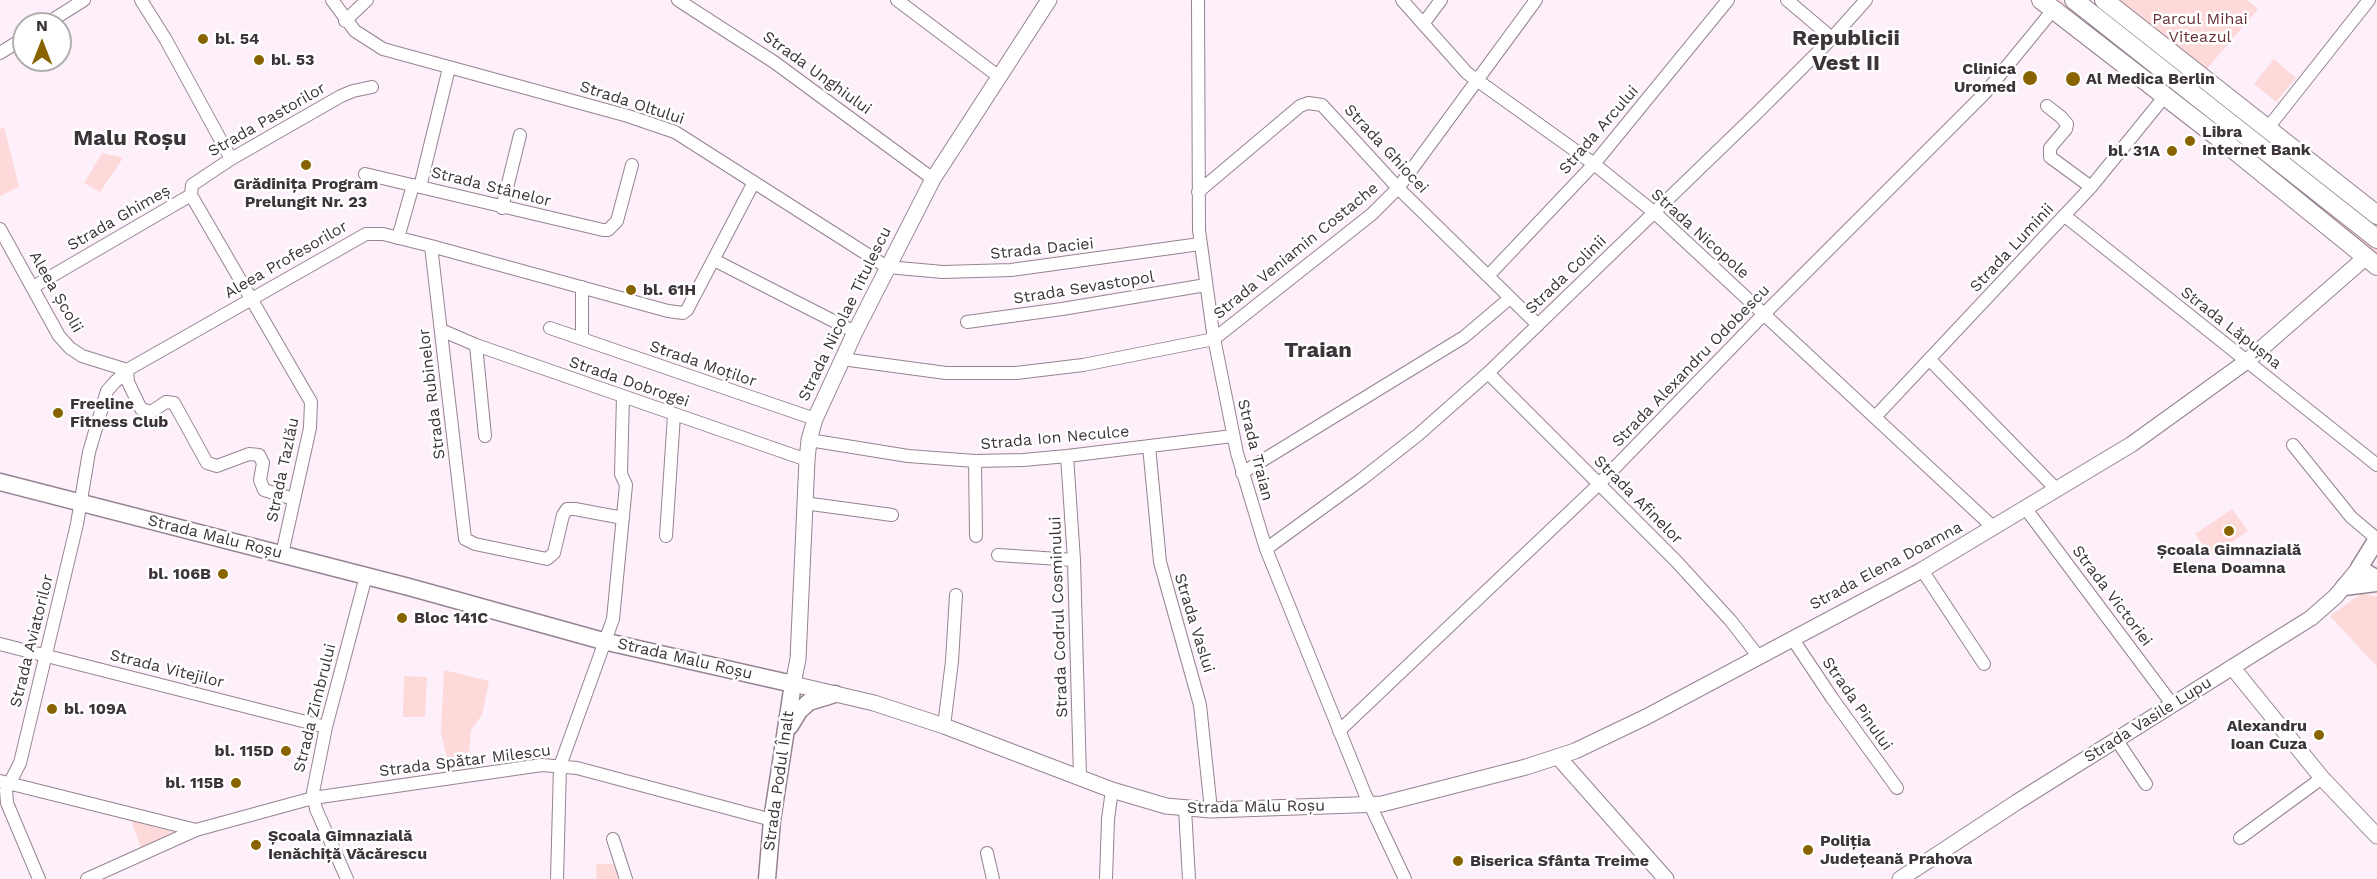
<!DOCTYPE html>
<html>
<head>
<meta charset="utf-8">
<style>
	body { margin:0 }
	#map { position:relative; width:2377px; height:879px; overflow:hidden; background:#fdf0fa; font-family:"Work Sans",sans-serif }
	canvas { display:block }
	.north { position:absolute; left:12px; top:12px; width:60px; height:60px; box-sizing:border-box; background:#fff; border:2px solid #b1aeb0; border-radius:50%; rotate:0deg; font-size:16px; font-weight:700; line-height:24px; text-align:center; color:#3c343a }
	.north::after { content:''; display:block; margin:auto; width:21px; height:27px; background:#886400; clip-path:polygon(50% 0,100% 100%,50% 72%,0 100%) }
</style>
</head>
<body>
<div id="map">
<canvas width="2377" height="879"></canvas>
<div class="north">N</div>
</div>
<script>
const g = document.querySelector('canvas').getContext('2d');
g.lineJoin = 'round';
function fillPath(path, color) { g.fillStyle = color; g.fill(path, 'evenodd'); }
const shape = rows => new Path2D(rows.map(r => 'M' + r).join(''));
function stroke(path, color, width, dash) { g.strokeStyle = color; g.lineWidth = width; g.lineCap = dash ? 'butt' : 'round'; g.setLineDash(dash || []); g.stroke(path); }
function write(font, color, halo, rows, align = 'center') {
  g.font = font + ' "Work Sans",sans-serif'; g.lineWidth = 5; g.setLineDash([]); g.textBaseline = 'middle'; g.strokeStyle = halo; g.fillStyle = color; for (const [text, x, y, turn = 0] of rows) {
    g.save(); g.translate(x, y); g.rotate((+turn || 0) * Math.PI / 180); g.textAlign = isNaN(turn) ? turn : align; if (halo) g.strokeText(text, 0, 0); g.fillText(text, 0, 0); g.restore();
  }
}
const green = shape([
	[2048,0,2061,0,2230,133,2225,139],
	[2120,0,2247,0,2258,9,2206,70],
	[2274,59,2296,78,2276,102,2254,84],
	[4,127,19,187,0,196,0,128],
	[2240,138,2377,245,2377,258,2234,145],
	[102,153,123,158,100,192,84,183],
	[2232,509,2248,531,2211,556,2195,534],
	[2362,593,2377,597,2377,667,2330,616],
	[444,670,489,681,482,715,471,730,469,752,448,762,441,732],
	[404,676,427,677,425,717,403,717],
	[131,820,173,832,141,848],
	[596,864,615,864,620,879,597,879]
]);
const minor = shape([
	[141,0,166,40,231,159],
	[332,0,355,31,383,49,628,116,675,132,887,267,943,272,1011,270,1200,244],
	[678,0,774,62,933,179],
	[897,0,998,76],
	[1198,0,1199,230,1213,333,1237,453,1266,549,1365,794,1405,879],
	[1402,0,1467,73,1594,164,1655,213,1994,528],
	[1787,0,1832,38],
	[345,21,367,0],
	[46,24,84,0],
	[1423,24,1441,0],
	[0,53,24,38],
	[2047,106,2061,117,2067,124,2066,129,2050,148,2050,157,2091,187],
	[2267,129,2369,0],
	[365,174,603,230,608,230,617,221,632,165],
	[420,187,449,68],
	[1198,192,1300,106,1308,103,1322,105,1398,188,1538,325],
	[191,195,311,402,310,428,282,554],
	[191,195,192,185,231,159,341,96,353,91,372,87],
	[502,208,520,135],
	[2065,216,2377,465],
	[0,229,59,336,70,348,82,356,127,370],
	[398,238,413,185],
	[431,246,465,539,475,544,547,559,554,553,563,515,567,509,575,509,623,518],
	[714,260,855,332],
	[1488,276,1594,164,1728,0],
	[33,287,191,195],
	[967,322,1062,309,1206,285],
	[550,328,815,419],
	[441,330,476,345,807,460],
	[582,339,582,287],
	[476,345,485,436],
	[842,359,946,373,1016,373,1083,365,1214,339,1372,214,1398,188,1536,0],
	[1930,360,2057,490],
	[127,370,128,382,141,409,151,412,166,402,174,403,207,463,217,466,249,454,259,455,263,463,260,480,264,490,294,499],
	[1488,373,1676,561,1731,621,1758,656],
	[1875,417,2091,187,2165,96],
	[809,440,908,456,975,461,1023,460,1067,456,1233,436],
	[2293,445,2351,517,2377,539],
	[1149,446,1160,562,1200,705,1211,810],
	[1067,456,1074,560,1080,777],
	[975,461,976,536],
	[1242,473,1464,337,1510,298],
	[804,503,892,515],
	[2026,509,2172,704],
	[666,536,674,415],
	[1266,549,1362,479,1419,434,1488,373,1756,114,1832,38,1866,0],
	[998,555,1074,560],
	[1922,570,1984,664],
	[1792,638,1832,698,1897,788],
	[0,644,326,727],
	[944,726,952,661,956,595],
	[1339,731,1598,485,1763,315,1985,93,2053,10],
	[2116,739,2146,784],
	[0,781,196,830],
	[1185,809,1189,879],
	[2240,838,2322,778],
	[613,839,626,879],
	[987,853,993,879],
	[39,879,7,803,6,790,20,763,77,524,89,452,107,391,114,383,127,370,366,234,383,234,431,246,668,311,683,313,687,310,754,182],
	[87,879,196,830,313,798,542,765,577,768,772,820],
	[347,879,316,809,313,792,326,727,366,576],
	[557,879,560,766,613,619,626,485,621,474,623,397],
	[1106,879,1108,819,1112,790]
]);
const tertiary = shape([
	[1049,0,933,179,855,332,815,419,809,440,807,460,798,659,793,684,874,703,944,726,1112,790,1166,806,1211,810,1382,804,1526,767,1575,751,1646,717,1922,570,2132,444,2247,361,2366,257],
	[2232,667,2322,778,2377,836],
	[1559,758,1666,879],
	[1900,879,2017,802,2311,618,2336,596,2359,568]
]);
const secondary = shape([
	[0,482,409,587,603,641,793,684,772,820,767,879],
	[2377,539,2359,568,2377,579],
	[2344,587,2377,583],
	[790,726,799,711,809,702,835,694]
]);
const primary = shape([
	[2041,0,2228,145,2377,266],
	[2074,0,2377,239],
	[2104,0,2377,215]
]);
const markers = [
	[203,39,6,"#886400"],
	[259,60,6,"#886400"],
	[2030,78,8,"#886400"],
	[2073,79,8,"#886400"],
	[2190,141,6,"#886400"],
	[2172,151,6,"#886400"],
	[306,165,6,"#886400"],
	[631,290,6,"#886400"],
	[58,413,6,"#886400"],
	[2229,531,6,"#886400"],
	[223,574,6,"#886400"],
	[402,618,6,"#886400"],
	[52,709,6,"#886400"],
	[2319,735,6,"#886400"],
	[286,751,6,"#886400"],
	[236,783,6,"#886400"],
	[256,845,6,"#886400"],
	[1808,850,6,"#886400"],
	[1458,861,6,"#886400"]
];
const parkNames = [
	["Parcul Mihai",2200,19],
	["Viteazul",2200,37]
];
const poiNames = [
	["bl. 54",215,39],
	["bl. 53",271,60],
	["Clinica",2016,69,"right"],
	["Uromed",2016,87,"right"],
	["Al Medica Berlin",2086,79],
	["Libra",2202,132],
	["Internet Bank",2202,150],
	["bl. 31A",2160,151,"right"],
	["Grădinița Program",306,184,"center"],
	["Prelungit Nr. 23",306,202,"center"],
	["bl. 61H",643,290],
	["Freeline",70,404],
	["Fitness Club",70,422],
	["Școala Gimnazială",2229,550,"center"],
	["Elena Doamna",2229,568,"center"],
	["bl. 106B",211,574,"right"],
	["Bloc 141C",414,618],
	["bl. 109A",64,709],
	["Alexandru",2307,726,"right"],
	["Ioan Cuza",2307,744,"right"],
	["bl. 115D",274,751,"right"],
	["bl. 115B",224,783,"right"],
	["Școala Gimnazială",268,836],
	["Ienăchiță Văcărescu",268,854],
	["Poliția",1820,841],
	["Județeană Prahova",1820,859],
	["Biserica Sfânta Treime",1470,861]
];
const streetNames = [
	["Strada Unghiului",817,73,36],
	["Strada Oltului",632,103,18],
	["Strada Pastorilor",267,120,-30],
	["Strada Arcului",1599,130,-49],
	["Strada Ghiocei",1386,149,47],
	["Strada Stânelor",491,187,14],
	["Strada Ghimeș",119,218,-30],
	["Strada Nicopole",1700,234,42],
	["Strada Luminii",2012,248,-47],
	["Strada Daciei",1042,249,-6],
	["Strada Veniamin Costache",1296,251,-39],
	["Aleea Profesorilor",286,260,-30],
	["Strada Colinii",1566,275,-44],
	["Strada Sevastopol",1084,288,-9],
	["Aleea Școlii",56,292,60],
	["Strada Nicolae Titulescu",845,314,-64],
	["Strada Lăpușna",2231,328,38],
	["Strada Moților",703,364,19],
	["Strada Alexandru Odobescu",1691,366,-46],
	["Strada Dobrogei",629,382,19],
	["Strada Rubinelor",432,394,-97],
	["Strada Ion Neculce",1055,438,-5],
	["Strada Traian",1255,450,76],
	["Strada Tazlău",283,470,-78],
	["Strada Afinelor",1638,500,45],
	["Strada Malu Roșu",215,537,14],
	["Strada Elena Doamna",1886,566,-28],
	["Strada Victoriei",2112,596,53],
	["Strada Codrul Cosminului",1059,617,-92],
	["Strada Vaslui",1194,623,73],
	["Strada Aviatorilor",32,641,-76],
	["Strada Malu Roșu",685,659,13],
	["Strada Vitejilor",167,669,14],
	["Strada Pinului",1857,704,55],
	["Strada Zimbrului",315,708,-76],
	["Strada Vasile Lupu",2148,720,-32],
	["Strada Spătar Milescu",465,761,-7],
	["Strada Podul Înalt",779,781,-82],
	["Strada Malu Roșu",1256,807,-1]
];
const districtNames = [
	["Republicii",1846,39],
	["Vest II",1846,64],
	["Malu Roșu",130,139],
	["Traian",1318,351]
];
fillPath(green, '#fed9da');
stroke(minor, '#968392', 14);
stroke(tertiary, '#968392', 17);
stroke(secondary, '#968392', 19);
stroke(primary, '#968392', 20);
stroke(minor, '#fff', 12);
stroke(tertiary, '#fff', 15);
stroke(secondary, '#fff', 16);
stroke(primary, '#fff', 18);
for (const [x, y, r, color] of markers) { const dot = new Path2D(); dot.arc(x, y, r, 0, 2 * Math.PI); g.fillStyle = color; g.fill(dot); stroke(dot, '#fff', 2); }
write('16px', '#693235', '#fff', parkNames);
write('bold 16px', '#3c343a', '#fff', poiNames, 'left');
write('16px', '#3c343a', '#fff', streetNames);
write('bold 22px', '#3c343a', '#fff', districtNames);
</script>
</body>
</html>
